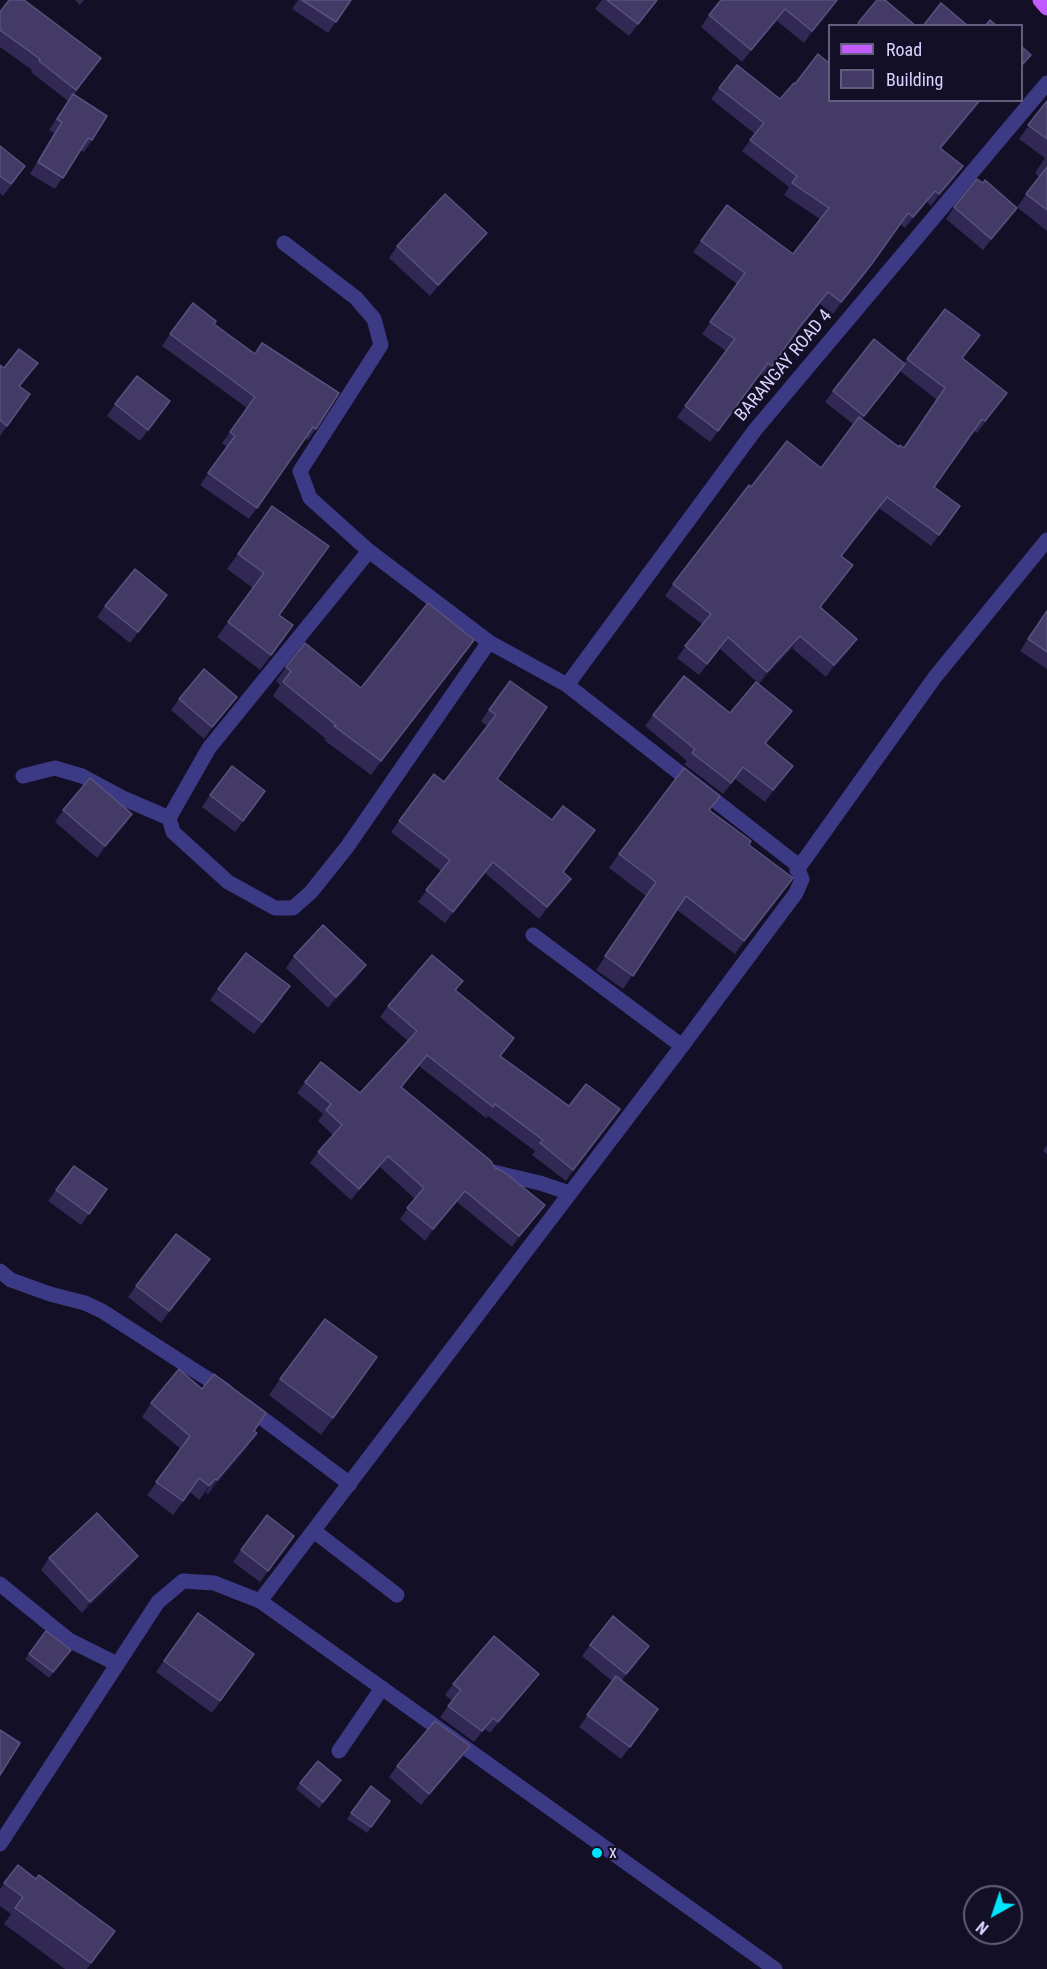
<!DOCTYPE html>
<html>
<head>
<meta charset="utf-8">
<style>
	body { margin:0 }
	#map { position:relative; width:1047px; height:1969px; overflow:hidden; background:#130f26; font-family:"Roboto Condensed",sans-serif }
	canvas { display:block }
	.legend { position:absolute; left:828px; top:24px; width:195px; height:78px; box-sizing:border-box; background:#130f26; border:2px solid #625e7d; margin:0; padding:8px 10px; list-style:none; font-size:18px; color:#d9d4ff }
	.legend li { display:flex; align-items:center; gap:12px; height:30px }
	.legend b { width:30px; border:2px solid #625e7d }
	.north { position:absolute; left:963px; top:1885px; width:60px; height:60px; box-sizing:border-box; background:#130f26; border:2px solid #625e7d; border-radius:50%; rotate:220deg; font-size:16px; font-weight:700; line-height:24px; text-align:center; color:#d9d4ff }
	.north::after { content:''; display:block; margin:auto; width:21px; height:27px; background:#00e5ff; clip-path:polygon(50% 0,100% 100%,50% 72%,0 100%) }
</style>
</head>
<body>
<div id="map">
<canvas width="1047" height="1969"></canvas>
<ul class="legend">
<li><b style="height:8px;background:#c25bff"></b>Road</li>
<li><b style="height:16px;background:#433a66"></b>Building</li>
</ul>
<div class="north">N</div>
</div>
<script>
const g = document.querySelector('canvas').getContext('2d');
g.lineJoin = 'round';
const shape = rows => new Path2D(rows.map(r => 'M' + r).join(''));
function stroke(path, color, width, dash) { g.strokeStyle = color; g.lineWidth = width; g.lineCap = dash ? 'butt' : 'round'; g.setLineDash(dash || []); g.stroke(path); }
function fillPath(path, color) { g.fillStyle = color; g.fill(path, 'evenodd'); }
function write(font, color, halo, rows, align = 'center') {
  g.font = font + ' "Roboto Condensed",sans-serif'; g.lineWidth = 4.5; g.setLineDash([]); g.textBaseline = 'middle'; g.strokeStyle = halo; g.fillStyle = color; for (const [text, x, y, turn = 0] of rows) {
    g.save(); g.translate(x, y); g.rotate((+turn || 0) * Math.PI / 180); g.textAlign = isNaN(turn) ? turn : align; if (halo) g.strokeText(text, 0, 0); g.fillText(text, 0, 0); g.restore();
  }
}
const lane = shape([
	[23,776,55,768,82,776,125,799,169,818],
	[797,870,935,677,1047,540],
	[533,935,682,1046],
	[493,1172,540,1183,570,1193],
	[314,1531,397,1595],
	[339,1751,382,1688]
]);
const street = shape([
	[369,551,209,748,169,818,173,832,228,882,275,908,293,908,311,892,347,847,489,642],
	[567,685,755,430,1047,83],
	[0,1271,11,1280,50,1294,85,1303,102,1311,225,1390],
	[246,1406,350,1484],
	[0,1584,69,1640,117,1664],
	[260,1601,775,1969],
	[0,1844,158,1602,183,1581,214,1583,260,1601,682,1046,796,893,802,879,795,863,567,685,489,642,369,551,310,498,300,471,381,345,374,319,356,298,284,243]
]);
const primary = shape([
	[1040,0,1047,8]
]);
const wall = shape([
	[75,0,84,0,80,5],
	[298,0,351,0,328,33,292,9],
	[602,0,658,0,629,36,595,9],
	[837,0,830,11,804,43,777,21,742,62,701,27,709,15],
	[0,12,93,69,74,95,92,140,84,152,80,150,55,189,30,174,54,133,49,130,68,101,31,72,32,70,0,47],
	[719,88,780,99,830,100,982,100,941,149,955,178,931,206,927,202,905,228,900,224,863,277,833,314,820,304,791,340,764,378,760,374,710,442,677,417,726,351,702,334,737,284,693,252,727,205,793,254,820,219,784,195,789,187,742,151,755,134,711,99],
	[1047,101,1047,231,1017,207,1039,177,1035,173,1045,158,1019,139],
	[0,146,17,178,3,196,0,193],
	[983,183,1009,219,983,250,946,219,954,207],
	[478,244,430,296,389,258,397,246],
	[945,309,962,358,1007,393,977,433,974,431,934,487,960,506,931,546,879,508,841,556,853,565,820,607,857,639,849,650,826,677,792,648,759,684,720,649,699,675,677,658,702,624,665,596,673,584,751,487,821,468,853,424,825,402,833,391,904,363],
	[900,371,937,400,904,448,899,447,862,419],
	[214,324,316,429,308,440,305,438,249,519,200,485,227,447,222,443,247,408,162,346,170,334],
	[38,363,20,387,30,394,0,436,0,365,4,368],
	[170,401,140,441,107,416,115,404],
	[272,506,280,615,283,640,260,670,217,637,253,588,227,569],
	[105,606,159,607,130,643,97,617],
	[1047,610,1047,669,1020,651],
	[474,640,371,775,324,740,326,739,273,696,280,685,276,681,286,667,361,688],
	[510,681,497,779,552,820,587,841,563,873,571,879,563,890,539,919,485,873,445,923,418,902,441,871,391,832,399,821,444,782,487,726,481,721],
	[237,697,204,739,171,710,179,699],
	[792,711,766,744,785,777,765,802,735,779,723,794,684,764,687,761,645,726,653,715,730,713],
	[210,795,257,803,235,832,202,807],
	[63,810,132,814,124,826,97,858,55,822],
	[710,811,749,845,793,878,735,954,677,910,623,989,596,970,646,896,609,868,619,854],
	[294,956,358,977,328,1008,286,968],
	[218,989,282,998,254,1034,210,1000],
	[456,991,514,1038,501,1056,569,1106,612,1120,566,1181,532,1155,535,1151,488,1116,486,1118,419,1066,402,1087,495,1168,545,1205,537,1216,512,1247,457,1202,425,1241,400,1219,415,1199,380,1167,351,1200,310,1163,318,1152,333,1135,318,1121,323,1114,297,1093,305,1082,360,1093,408,1041,380,1017,388,1006],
	[1047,1145,1047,1154,1043,1151],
	[107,1189,81,1225,48,1201,56,1190],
	[202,1271,161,1323,128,1297,136,1286],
	[365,1374,321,1435,269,1395,280,1379],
	[151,1403,254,1431,248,1447,208,1494,206,1492,199,1500,190,1492,173,1515,147,1495,181,1449,142,1417],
	[286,1547,260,1582,233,1562,241,1550],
	[49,1558,130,1568,82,1613,41,1570],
	[198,1613,254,1654,212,1713,156,1672],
	[46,1631,67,1655,49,1678,25,1659],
	[590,1645,641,1657,622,1681,658,1709,621,1759,579,1727,612,1681,582,1656],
	[453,1684,531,1685,490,1733,485,1729,474,1742,440,1717,452,1701,445,1695],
	[462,1757,421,1805,389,1777,397,1766],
	[300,1783,337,1786,319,1808,296,1789],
	[371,1786,390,1801,367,1833,347,1819],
	[18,1865,36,1879,115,1931,87,1969,65,1969,4,1924,11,1914,0,1906,0,1889]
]);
const shadedWall = shape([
	[657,0,658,0,629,36,638,24],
	[837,0,830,11,804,43,812,31],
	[785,9,777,21,742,62,751,50],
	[980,100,982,100,932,159,940,148],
	[963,166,955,178,931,206,939,194],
	[935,191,927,202,905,228,913,217],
	[1017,208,1009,219,983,250,991,239],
	[908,213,863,277,833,314,841,302],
	[487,233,478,244,430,296,438,285],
	[828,292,820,304,791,340,764,378,799,328],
	[905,364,897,376,856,427,864,416],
	[887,497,879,508,833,568,841,556],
	[853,565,845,577,812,618,820,607],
	[167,595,159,607,130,643,138,632],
	[293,625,283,640,260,670],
	[800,636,792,648,759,684,767,672],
	[728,637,720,649,699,675,707,664],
	[857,639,849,650,826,677,834,665],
	[474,640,464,654,371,775,381,761],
	[237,697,229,708,204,739,212,727],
	[792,711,784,722,757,755,765,743],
	[793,766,785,777,765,802,773,790],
	[132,814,124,826,97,858,105,846],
	[493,862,485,873,445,923,453,912],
	[793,878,783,892,735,954,744,941],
	[571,879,563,890,539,919,547,907],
	[366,965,358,977,328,1008,336,997],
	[427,1055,419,1066,394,1098,401,1087],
	[620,1109,612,1120,566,1181,573,1170],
	[388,1156,380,1167,351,1200,359,1189],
	[465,1191,457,1202,425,1241,433,1229],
	[545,1205,537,1216,512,1247,519,1236],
	[210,1259,202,1271,161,1323,169,1311],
	[257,1433,248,1447,208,1494,217,1480],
	[215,1479,206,1492,199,1500,209,1486],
	[138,1556,130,1568,82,1613,90,1602],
	[649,1646,641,1657,618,1686,626,1674],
	[539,1674,531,1685,490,1733,498,1722],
	[493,1718,485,1729,474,1742,482,1731],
	[470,1746,462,1757,421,1805,429,1794]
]);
const building = shape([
	[9,0,24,0,101,58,76,90,39,61,40,59,0,30,0,12,9,0],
	[302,0,351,0,336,22,302,0],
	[607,0,657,0,638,24,607,0],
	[721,0,837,0,812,31,785,9,751,50,709,15,721,0],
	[877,0,885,0,916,26,862,26,858,23,877,0],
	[941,3,968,26,923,26,941,3],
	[990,20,997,26,985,26,990,20],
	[1022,47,1031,55,1022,65,1022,47],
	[818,54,830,64,830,100,980,100,940,148,963,166,939,194,935,191,913,217,908,213,871,265,841,302,828,292,799,328,772,366,768,363,718,431,685,406,735,339,710,322,745,273,701,241,727,205,793,254,829,208,792,183,797,176,750,140,764,123,719,88,737,65,780,99,794,83,795,84,818,54],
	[73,94,107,116,92,140,88,138,63,178,38,162,62,122,57,119,73,94],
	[1047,101,1047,139,1028,125,1047,101],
	[0,146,25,166,11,184,0,176,0,146],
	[1047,167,1047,210,1026,194,1047,167],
	[977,179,983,183,985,180,1017,208,991,239,954,207,977,179],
	[445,194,487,233,438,285,397,246,445,194],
	[193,303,216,321,214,324,255,354,262,343,339,393,316,429,313,427,257,508,208,473,235,436,230,432,255,397,170,334,193,303],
	[945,309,980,335,962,358,1007,393,985,421,982,419,934,487,960,506,939,535,887,497,841,556,853,565,820,607,857,639,834,665,800,636,767,672,728,637,707,664,685,646,711,614,673,584,749,485,751,487,787,441,821,468,859,417,899,447,900,445,904,448,945,388,907,359,945,309],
	[874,339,905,364,864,416,833,391,874,339],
	[19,349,38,363,19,386,30,394,7,426,0,420,0,365,4,368,19,349],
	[137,376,170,401,148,430,115,404,137,376],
	[272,506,329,546,279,615,293,625,271,655,228,622,264,573,238,554,272,506],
	[135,569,167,595,138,632,105,606,135,569],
	[428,603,474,640,381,761,334,726,336,725,283,682,291,671,286,667,305,643,361,688,428,603],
	[1047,611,1047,652,1028,639,1047,611],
	[204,669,237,697,212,727,179,699,204,669],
	[684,676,730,713,756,682,792,711,765,743,793,766,773,790,743,767,731,783,692,753,695,749,653,715,684,676],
	[510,681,547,707,497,779,552,820,563,806,595,830,563,872,571,879,547,907,493,862,453,912,426,890,450,860,399,821,434,774,444,782,496,715,489,710,510,681],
	[232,766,265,791,243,821,210,795,232,766],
	[684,768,720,796,709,810,751,841,749,845,793,878,744,941,686,896,633,976,605,956,656,882,619,854,684,768],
	[90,778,132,814,105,846,63,810,90,778],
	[323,925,366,965,336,997,294,956,323,925],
	[246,953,290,986,262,1022,218,989,246,953],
	[432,955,463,981,455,990,514,1038,500,1056,569,1106,586,1084,620,1109,573,1170,540,1143,543,1140,495,1104,493,1107,427,1055,401,1087,491,1161,495,1168,504,1172,545,1205,519,1236,465,1191,433,1229,407,1208,424,1188,388,1156,359,1189,318,1152,342,1125,326,1110,331,1104,305,1082,321,1062,360,1093,417,1031,388,1006,432,955],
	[74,1166,107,1189,89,1214,56,1190,74,1166],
	[176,1234,210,1259,169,1311,136,1286,176,1234],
	[325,1319,377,1357,333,1418,280,1379,325,1319],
	[179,1369,202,1389,214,1374,266,1413,254,1431,257,1433,217,1480,215,1479,209,1486,199,1478,183,1501,156,1482,190,1436,151,1403,179,1369],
	[97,1513,138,1556,90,1602,49,1558,97,1513],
	[267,1515,294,1536,268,1571,241,1550,267,1515],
	[198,1613,254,1654,220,1701,164,1661,198,1613],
	[613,1616,649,1646,626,1674,590,1645,613,1616],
	[46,1631,71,1650,53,1672,29,1654,46,1631],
	[494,1636,539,1674,498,1722,493,1718,482,1731,448,1706,461,1690,453,1684,494,1636],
	[616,1676,658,1709,630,1747,587,1715,616,1676],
	[435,1721,470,1746,429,1794,397,1766,435,1721],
	[0,1730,20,1743,0,1775,0,1730],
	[318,1761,341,1780,323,1802,300,1783,318,1761],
	[371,1786,390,1801,371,1827,351,1813,371,1786],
	[18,1865,36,1879,39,1875,115,1931,91,1963,15,1908,23,1897,4,1883,18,1865]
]);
const markers = [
	[597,1853,6,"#00e5ff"]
];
const streetNames = [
	["BARANGAY ROAD 4",784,366,-50]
];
const poiNames = [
	["x",609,1853]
];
stroke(lane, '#3d3a85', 15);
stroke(street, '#3d3a85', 15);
stroke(primary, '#c25bff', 15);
fillPath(wall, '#312854');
fillPath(shadedWall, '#1d163a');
fillPath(building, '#433a66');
stroke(building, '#5a527e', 1.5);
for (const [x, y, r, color] of markers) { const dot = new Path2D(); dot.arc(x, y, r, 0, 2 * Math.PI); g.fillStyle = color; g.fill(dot); stroke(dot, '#130f26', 2); }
write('18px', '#d9d4ff', '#130f26', streetNames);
write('18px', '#d9d4ff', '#130f26', poiNames, 'left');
</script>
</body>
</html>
